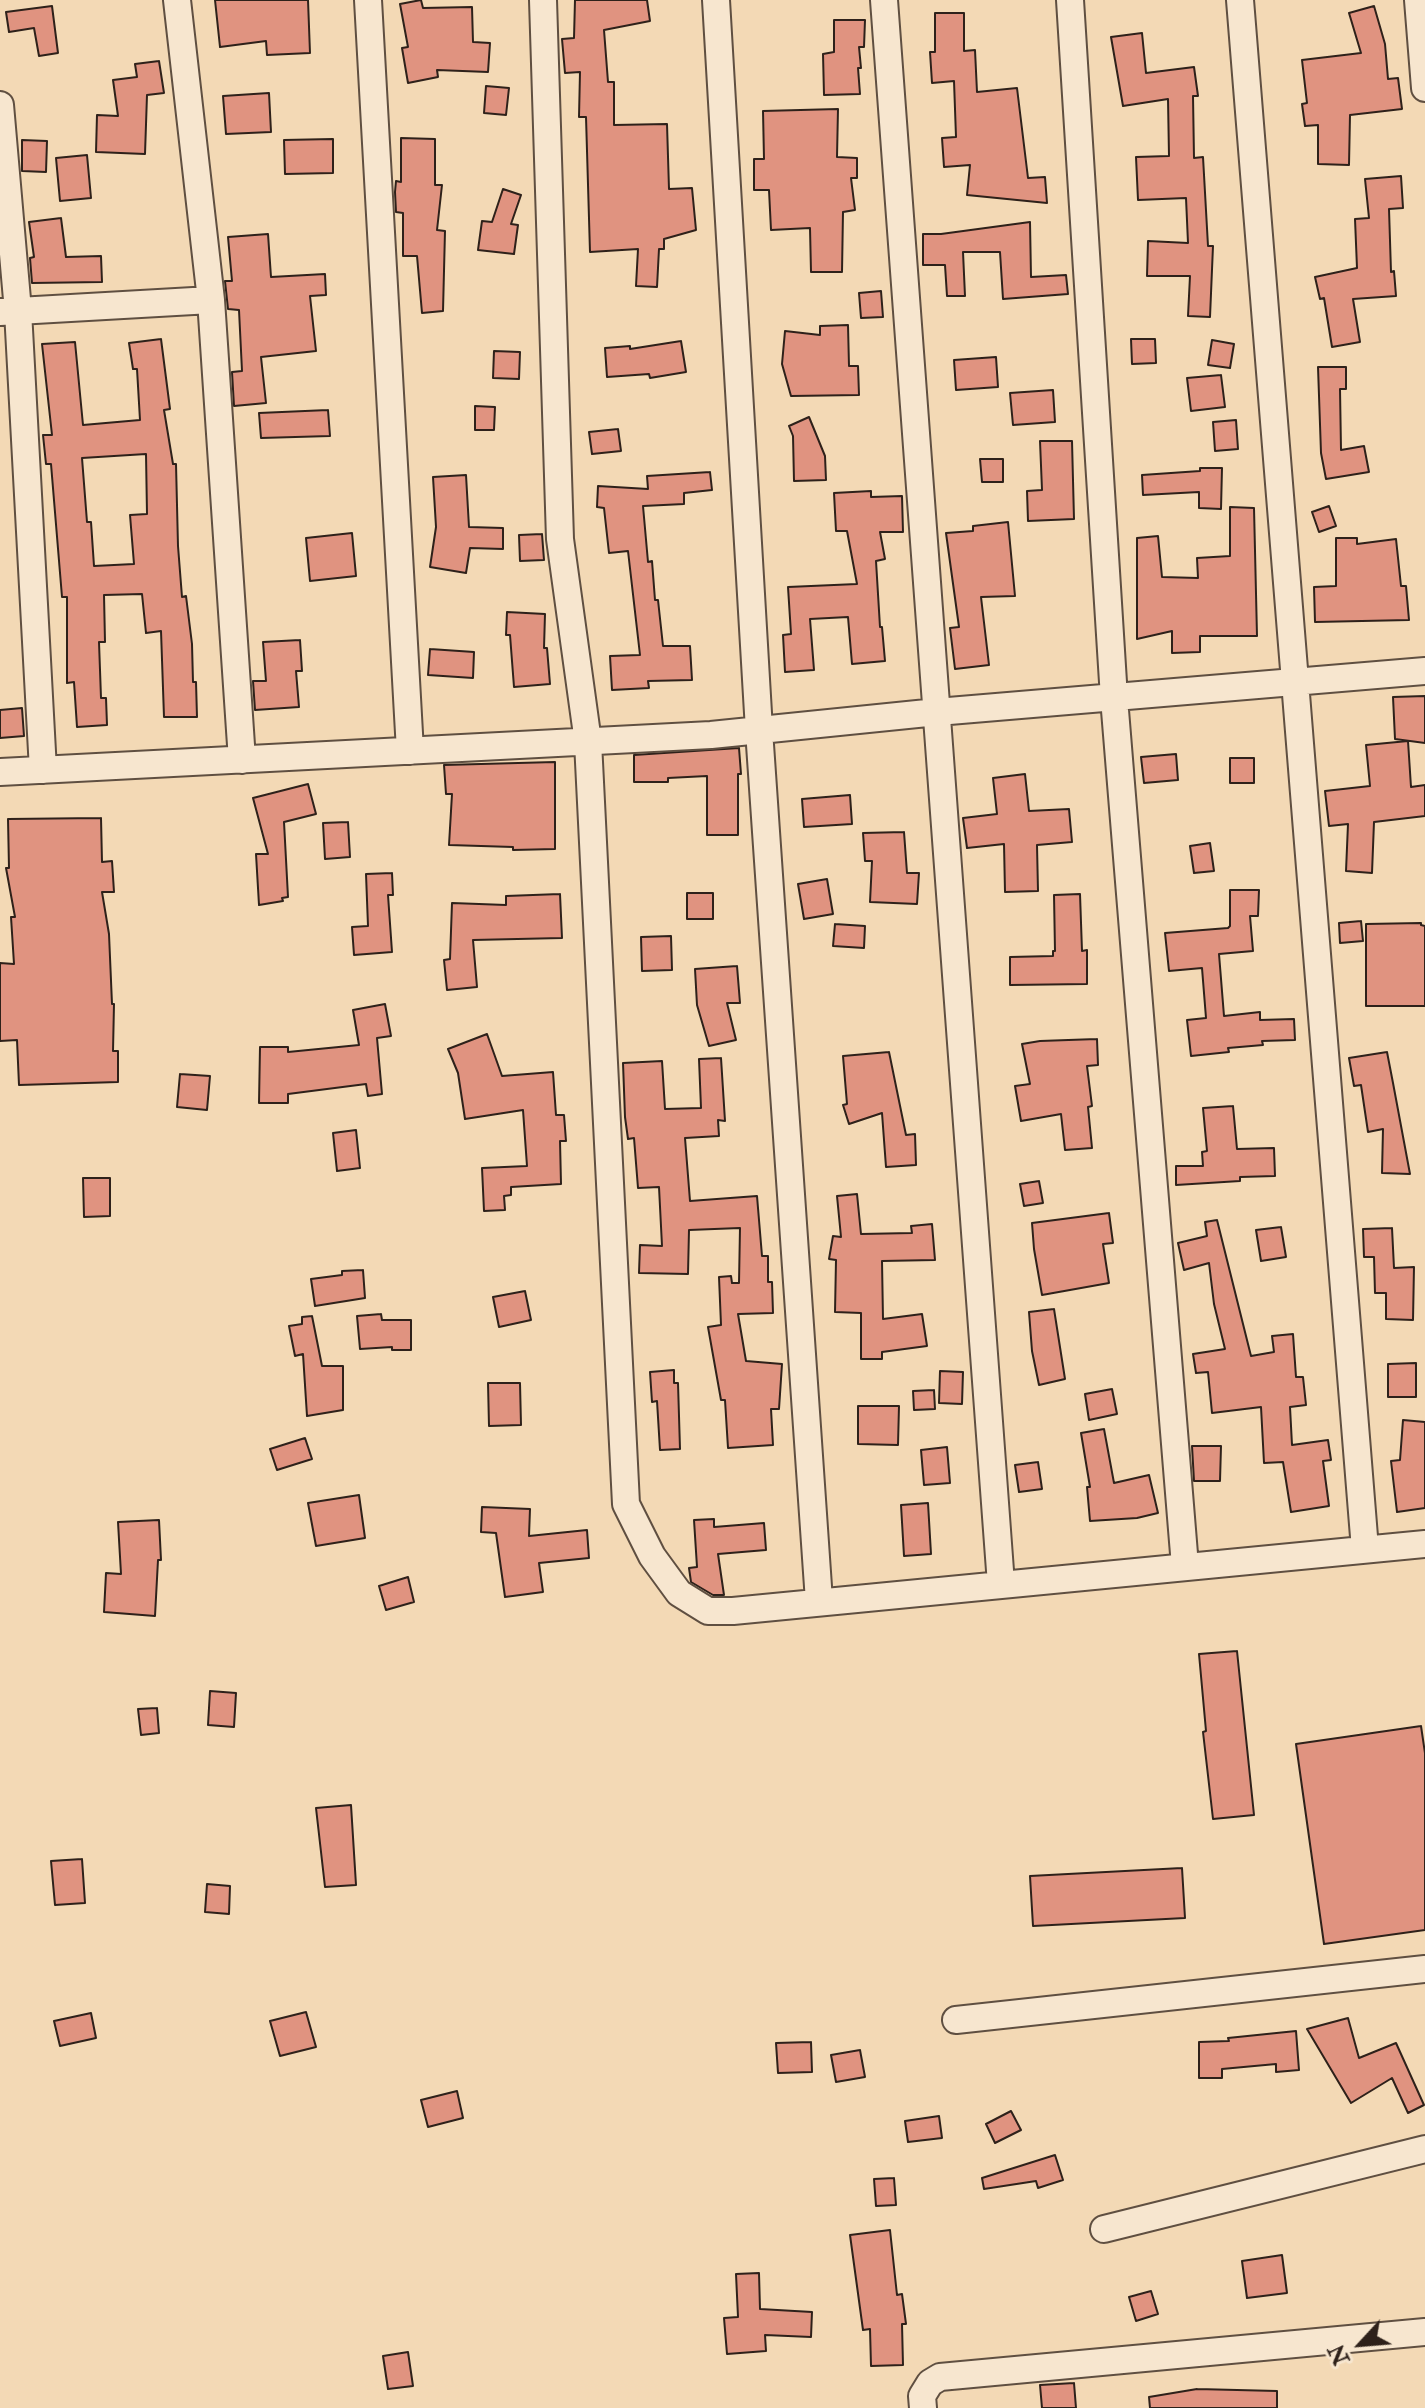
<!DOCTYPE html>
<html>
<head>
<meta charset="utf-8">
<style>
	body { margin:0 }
	#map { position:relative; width:1425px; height:2408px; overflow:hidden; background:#f3d9b5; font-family:"IM FELL Double Pica",serif }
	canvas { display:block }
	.north { position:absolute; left:1321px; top:2304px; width:80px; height:80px; -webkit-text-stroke:6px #f7e6cf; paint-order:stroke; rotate:244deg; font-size:22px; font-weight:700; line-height:32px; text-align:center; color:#2e211a }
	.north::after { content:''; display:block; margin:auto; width:28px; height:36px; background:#2e211a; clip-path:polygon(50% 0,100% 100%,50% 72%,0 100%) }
</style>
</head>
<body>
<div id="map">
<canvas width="1425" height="2408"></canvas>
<div class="north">N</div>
</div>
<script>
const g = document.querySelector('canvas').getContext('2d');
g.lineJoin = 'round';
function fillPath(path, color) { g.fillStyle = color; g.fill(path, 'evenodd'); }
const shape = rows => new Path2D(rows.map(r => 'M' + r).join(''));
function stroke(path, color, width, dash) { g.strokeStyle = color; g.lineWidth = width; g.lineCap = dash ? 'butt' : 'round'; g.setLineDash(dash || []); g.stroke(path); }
const building = shape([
	[215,0,308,0,310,53,267,55,266,41,220,47,215,0],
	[421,0,423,8,472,7,473,42,490,43,488,72,437,70,438,77,408,83,402,48,408,47,400,4,421,0],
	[575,0,647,0,650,21,604,30,608,82,614,82,614,125,667,124,669,189,692,188,696,230,664,239,664,249,659,249,657,287,636,286,638,249,590,252,586,117,579,117,580,72,565,73,562,39,574,38,575,0],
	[52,6,58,53,39,56,34,28,9,32,6,12,52,6],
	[1374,6,1385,44,1388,79,1398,78,1402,109,1350,115,1349,165,1318,164,1318,125,1305,126,1302,104,1307,103,1302,60,1361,53,1349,13,1374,6],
	[935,13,964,13,964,51,975,50,977,92,1017,88,1028,178,1045,177,1047,203,967,195,970,165,944,167,942,138,956,137,954,81,932,83,930,52,935,52,935,13],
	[834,20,865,20,864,47,859,47,861,68,858,68,860,94,824,95,823,54,834,52,834,20],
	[1142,33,1146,73,1194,67,1198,96,1193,96,1194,158,1203,157,1208,246,1213,246,1210,317,1188,316,1190,276,1147,276,1148,241,1188,243,1186,198,1138,200,1136,157,1169,156,1168,99,1123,106,1111,37,1142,33],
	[159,61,164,93,147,95,145,154,96,152,97,115,118,116,113,80,137,77,135,64,159,61],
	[486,86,509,88,506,115,484,113,486,86],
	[269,93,271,132,226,134,223,96,269,93],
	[838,109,837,157,857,158,857,178,851,178,855,210,843,212,842,272,811,272,810,228,771,230,769,190,754,190,754,159,764,159,763,111,838,109],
	[401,138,435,139,435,185,442,185,437,230,445,231,443,311,422,313,417,256,403,256,403,213,396,212,395,192,396,181,401,182,401,138],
	[333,139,333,173,285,174,284,140,333,139],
	[22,140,47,141,46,172,22,171,22,140],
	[87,155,91,198,60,201,56,158,87,155],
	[1401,176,1403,208,1389,209,1391,272,1394,271,1396,296,1353,299,1360,342,1332,347,1324,298,1320,299,1315,277,1357,268,1355,219,1369,218,1365,179,1401,176],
	[503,189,521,195,511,224,518,225,514,254,478,250,482,221,492,222,503,189],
	[61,218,66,257,101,256,102,282,32,283,30,258,34,257,29,222,61,218],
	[1030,222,1031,277,1066,275,1068,294,1003,299,1000,252,963,252,965,296,947,296,945,265,923,265,923,234,941,234,1030,222],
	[268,234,271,277,325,274,326,295,310,296,316,351,261,357,266,403,234,406,232,372,242,371,239,310,228,309,225,281,232,281,228,237,268,234],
	[881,291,883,317,861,318,859,293,881,291],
	[848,325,849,366,858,366,859,395,791,396,782,364,785,331,820,335,820,326,848,325],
	[161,339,170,409,164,410,173,464,176,464,178,546,182,597,186,596,192,644,193,682,196,682,197,717,164,717,161,631,146,633,142,594,104,595,105,642,99,642,101,698,106,698,107,725,77,727,74,682,67,683,67,597,62,597,51,464,46,464,43,435,52,435,42,344,75,342,83,425,140,420,137,369,133,369,129,343,161,339],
	[146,454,147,514,130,515,134,564,94,566,91,522,87,522,82,458,146,454],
	[1131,339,1155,339,1156,363,1132,364,1131,339],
	[1212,340,1234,344,1230,368,1208,365,1212,340],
	[681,341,686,372,650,378,649,374,607,377,605,348,630,346,630,349,681,341],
	[494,351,520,352,519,379,493,378,494,351],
	[996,357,998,387,956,390,954,360,996,357],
	[1318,367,1346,367,1346,389,1340,389,1341,450,1364,446,1369,472,1326,479,1321,453,1318,367],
	[1221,375,1225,407,1191,411,1187,378,1221,375],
	[1053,390,1055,422,1013,425,1010,393,1053,390],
	[475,406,495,407,494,430,475,430,475,406],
	[328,410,330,436,261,438,259,413,328,410],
	[809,417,825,456,826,480,794,481,793,436,789,426,809,417],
	[1236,420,1238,449,1215,451,1213,422,1236,420],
	[618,429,621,451,592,454,589,432,618,429],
	[1040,441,1072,441,1074,519,1028,521,1027,491,1042,490,1040,441],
	[980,459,1003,459,1003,482,982,482,980,459],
	[1200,468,1222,468,1221,509,1199,508,1199,492,1143,495,1142,475,1200,471,1200,468],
	[710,472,712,490,684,493,684,504,643,506,648,562,652,561,655,600,658,600,663,646,690,646,692,680,648,681,649,688,612,690,610,656,640,655,628,551,609,553,604,508,597,507,598,486,648,489,647,476,710,472],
	[466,475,469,527,503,528,503,549,470,548,466,573,430,567,436,527,433,477,466,475],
	[871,491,871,497,902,496,903,532,880,532,885,559,876,561,880,627,882,627,885,661,852,664,848,617,810,619,814,670,785,672,783,635,791,634,788,587,857,584,847,531,836,531,834,493,871,491],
	[1329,506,1336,526,1319,532,1312,512,1329,506],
	[1230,507,1254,508,1257,636,1200,636,1200,652,1172,653,1172,631,1137,639,1137,538,1158,536,1162,577,1198,578,1197,558,1230,556,1230,507],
	[1008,522,1015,596,981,597,989,665,955,669,950,628,959,627,946,533,973,531,973,526,1008,522],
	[352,533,356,576,310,581,306,538,352,533],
	[542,534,544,560,520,561,519,535,542,534],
	[1336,538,1357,538,1357,544,1396,539,1401,586,1406,586,1409,620,1315,622,1314,587,1336,586,1336,538],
	[507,612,545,614,544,648,547,648,550,684,514,687,510,635,506,635,507,612],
	[300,640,302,671,296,671,299,707,255,710,253,681,266,681,263,642,300,640],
	[430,649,474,652,473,678,428,675,430,649],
	[1425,696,1425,743,1395,739,1393,697,1425,696],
	[22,708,24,736,0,738,0,710,22,708],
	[1408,741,1411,787,1425,785,1425,816,1374,822,1372,873,1346,871,1348,824,1329,826,1325,791,1370,786,1366,745,1408,741],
	[739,748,741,774,738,774,738,835,707,835,707,776,668,778,668,782,634,782,634,755,739,748],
	[1176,754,1178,780,1144,783,1141,757,1176,754],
	[1230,758,1254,758,1254,783,1230,783,1230,758],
	[555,762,555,849,513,850,513,847,449,845,452,794,446,794,444,765,555,762],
	[1025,774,1029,811,1069,809,1072,842,1037,845,1038,891,1005,892,1004,844,967,848,963,818,997,814,993,778,1025,774],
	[308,784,316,814,284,822,288,897,282,898,283,901,259,905,256,854,268,854,253,798,308,784],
	[850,795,852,824,804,827,802,799,850,795],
	[101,818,102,862,112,861,114,892,102,892,109,934,112,1004,114,1004,113,1051,118,1051,118,1082,19,1085,17,1040,0,1041,0,963,14,964,11,917,15,917,6,868,9,868,8,819,101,818],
	[348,822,350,857,325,859,323,823,348,822],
	[904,832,907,873,919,873,917,904,870,902,872,861,865,861,863,833,904,832],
	[1210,843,1214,871,1194,873,1190,846,1210,843],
	[392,873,393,895,388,895,392,952,354,955,352,927,368,926,366,874,392,873],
	[827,879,833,914,804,919,798,884,827,879],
	[1230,890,1259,890,1258,916,1250,916,1253,951,1219,954,1224,1016,1260,1012,1260,1020,1294,1019,1295,1040,1262,1041,1263,1045,1228,1048,1229,1052,1191,1056,1187,1020,1206,1018,1202,968,1169,971,1165,933,1228,928,1230,926,1230,890],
	[687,893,713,893,713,919,687,919,687,893],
	[560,894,562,938,473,940,477,987,447,990,444,960,450,959,452,903,506,905,506,896,560,894],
	[1080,894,1082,951,1087,950,1087,984,1010,985,1010,957,1053,956,1053,951,1055,951,1054,895,1080,894],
	[1361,921,1363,941,1340,943,1339,923,1361,921],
	[1421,923,1421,925,1425,926,1425,1006,1366,1006,1366,924,1421,923],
	[835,924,865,926,864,948,833,946,835,924],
	[671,936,672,970,642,971,641,937,671,936],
	[737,966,740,1003,727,1003,736,1040,709,1046,697,1005,695,969,737,966],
	[385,1004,391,1036,377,1038,382,1094,368,1096,366,1084,288,1094,288,1103,259,1103,260,1047,288,1047,288,1052,359,1045,353,1010,385,1004],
	[487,1034,502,1076,553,1072,556,1115,564,1115,566,1141,560,1141,561,1184,511,1187,511,1195,504,1196,505,1210,484,1211,482,1168,527,1166,523,1110,465,1119,458,1073,448,1049,487,1034],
	[1097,1039,1098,1065,1087,1066,1092,1106,1088,1107,1092,1148,1065,1150,1061,1114,1021,1121,1015,1086,1030,1084,1022,1044,1040,1041,1097,1039],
	[889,1052,906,1135,915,1134,916,1165,886,1167,882,1113,849,1124,843,1105,847,1104,843,1056,889,1052],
	[1387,1052,1393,1083,1410,1174,1382,1173,1383,1129,1368,1132,1361,1085,1354,1086,1349,1058,1387,1052],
	[721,1058,725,1121,718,1120,719,1136,685,1138,690,1201,757,1196,762,1256,768,1256,768,1282,772,1282,773,1313,738,1314,746,1361,782,1364,779,1409,771,1409,773,1445,728,1448,725,1400,721,1400,708,1327,721,1325,719,1277,731,1276,732,1283,739,1283,740,1228,689,1230,688,1274,639,1273,640,1245,662,1246,659,1187,638,1188,634,1138,628,1139,625,1117,623,1063,662,1061,665,1109,701,1108,699,1059,721,1058],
	[180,1074,210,1076,207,1110,177,1107,180,1074],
	[1233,1106,1237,1149,1274,1148,1275,1176,1240,1177,1240,1181,1176,1185,1176,1166,1203,1166,1202,1152,1207,1151,1203,1108,1233,1106],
	[356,1130,360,1168,337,1171,333,1133,356,1130],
	[83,1178,110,1178,110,1216,84,1217,83,1178],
	[1039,1181,1043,1203,1024,1206,1020,1184,1039,1181],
	[857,1194,861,1234,912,1233,911,1226,932,1224,935,1260,882,1261,883,1319,922,1314,927,1346,882,1352,882,1359,861,1359,861,1313,835,1312,836,1260,829,1259,833,1236,841,1237,837,1196,857,1194],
	[1109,1213,1113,1243,1103,1244,1109,1283,1042,1295,1034,1249,1032,1223,1109,1213],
	[1217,1220,1251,1356,1274,1352,1272,1336,1293,1334,1296,1377,1303,1377,1306,1405,1290,1407,1292,1445,1328,1440,1331,1460,1323,1461,1329,1506,1291,1512,1283,1462,1264,1463,1261,1407,1212,1413,1208,1372,1196,1373,1193,1354,1225,1349,1214,1304,1209,1263,1184,1270,1178,1243,1207,1236,1205,1222,1217,1220],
	[1281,1227,1286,1257,1261,1261,1256,1230,1281,1227],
	[1392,1228,1394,1268,1414,1267,1413,1320,1386,1319,1386,1293,1375,1293,1374,1257,1364,1257,1363,1229,1392,1228],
	[363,1270,365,1298,315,1306,311,1279,342,1275,342,1271,363,1270],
	[525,1291,531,1320,499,1327,493,1297,525,1291],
	[1054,1309,1065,1379,1039,1385,1032,1351,1029,1312,1054,1309],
	[381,1314,382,1320,411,1320,411,1350,392,1350,392,1347,360,1349,357,1316,381,1314],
	[312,1316,322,1366,343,1366,343,1410,307,1416,303,1354,295,1356,289,1326,302,1324,302,1317,312,1316],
	[1416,1363,1416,1397,1388,1397,1388,1364,1416,1363],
	[674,1370,674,1383,678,1383,680,1449,660,1450,657,1401,652,1402,650,1372,674,1370],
	[940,1371,963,1372,962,1404,939,1403,940,1371],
	[488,1383,520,1383,521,1425,489,1426,488,1383],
	[1112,1389,1117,1414,1089,1420,1085,1394,1112,1389],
	[934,1390,935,1409,914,1410,913,1391,934,1390],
	[858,1406,899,1406,898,1445,858,1444,858,1406],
	[1403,1420,1425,1422,1425,1508,1397,1512,1391,1461,1400,1460,1403,1420],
	[1104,1429,1114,1483,1149,1475,1158,1513,1137,1518,1090,1521,1087,1487,1090,1487,1081,1433,1104,1429],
	[305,1438,312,1459,277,1470,270,1449,305,1438],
	[1192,1446,1221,1446,1220,1481,1194,1481,1192,1446],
	[947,1447,950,1483,924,1485,921,1450,947,1447],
	[1038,1462,1042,1489,1019,1492,1015,1465,1038,1462],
	[359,1495,365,1538,316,1546,308,1503,359,1495],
	[928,1503,931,1554,904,1556,901,1505,928,1503],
	[482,1507,530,1509,529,1536,587,1530,589,1558,539,1563,543,1592,505,1597,496,1533,481,1532,482,1507],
	[714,1519,714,1527,764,1523,766,1550,718,1554,724,1595,713,1595,691,1582,689,1568,697,1567,694,1520,714,1519],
	[159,1520,161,1560,158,1560,155,1616,104,1612,106,1573,121,1574,118,1522,159,1520],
	[408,1577,414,1602,386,1610,379,1586,408,1577],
	[1237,1651,1254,1815,1213,1819,1203,1732,1206,1731,1199,1654,1237,1651],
	[210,1691,236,1693,234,1727,208,1725,210,1691],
	[157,1708,159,1733,141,1735,138,1709,157,1708],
	[1421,1726,1425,1753,1425,1930,1324,1944,1296,1744,1421,1726],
	[351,1805,356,1885,325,1887,316,1808,351,1805],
	[82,1859,85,1903,55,1905,51,1861,82,1859],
	[1182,1868,1185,1918,1033,1926,1030,1876,1182,1868],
	[207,1884,230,1886,229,1914,205,1912,207,1884],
	[306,2012,316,2047,280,2056,270,2021,306,2012],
	[91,2013,96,2038,60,2046,54,2021,91,2013],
	[1348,2018,1359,2058,1396,2043,1424,2105,1408,2113,1392,2078,1351,2103,1307,2029,1348,2018],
	[1296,2031,1299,2070,1276,2072,1276,2064,1222,2069,1222,2078,1199,2078,1199,2042,1229,2041,1228,2038,1296,2031],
	[811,2042,812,2072,778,2073,776,2043,811,2042],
	[860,2050,865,2077,836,2082,831,2055,860,2050],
	[457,2091,463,2118,428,2127,421,2100,457,2091],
	[1011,2111,1021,2130,995,2143,986,2124,1011,2111],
	[939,2116,942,2138,908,2142,905,2121,939,2116],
	[1055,2155,1063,2180,1038,2188,1036,2181,984,2189,982,2178,1055,2155],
	[894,2178,896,2205,876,2206,874,2179,894,2178],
	[890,2230,897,2295,902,2294,906,2324,902,2324,903,2365,871,2366,870,2329,863,2330,850,2235,890,2230],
	[1282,2255,1287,2293,1247,2298,1242,2261,1282,2255],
	[759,2273,760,2309,812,2312,811,2337,765,2335,766,2351,727,2354,724,2318,738,2317,736,2274,759,2273],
	[1151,2291,1158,2314,1136,2321,1129,2297,1151,2291],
	[408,2352,413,2386,388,2389,383,2356,408,2352],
	[1074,2383,1076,2408,1042,2408,1040,2385,1074,2383],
	[1197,2389,1277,2391,1277,2408,1150,2408,1149,2397,1197,2389]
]);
const minor = shape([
	[177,0,211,300,242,760],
	[368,0,410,751],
	[543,0,560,539,588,742,626,1504,652,1556,679,1593,708,1611,733,1611,1425,1544],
	[716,0,759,730,819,1601],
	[884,0,1001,1584],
	[1070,0,1114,698,1185,1566],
	[1240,0,1365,1549],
	[1418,0,1425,88],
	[0,105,18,311,43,770],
	[0,312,211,300],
	[0,772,711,735,937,712,1425,671],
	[956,2020,1425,1969],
	[1104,2229,1425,2149],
	[923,2408,922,2396,930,2383,940,2377,1425,2332]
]);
fillPath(building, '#e09380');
stroke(building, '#2e211a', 2);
stroke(minor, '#5f4f41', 30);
stroke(minor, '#f7e6cf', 26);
</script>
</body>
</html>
